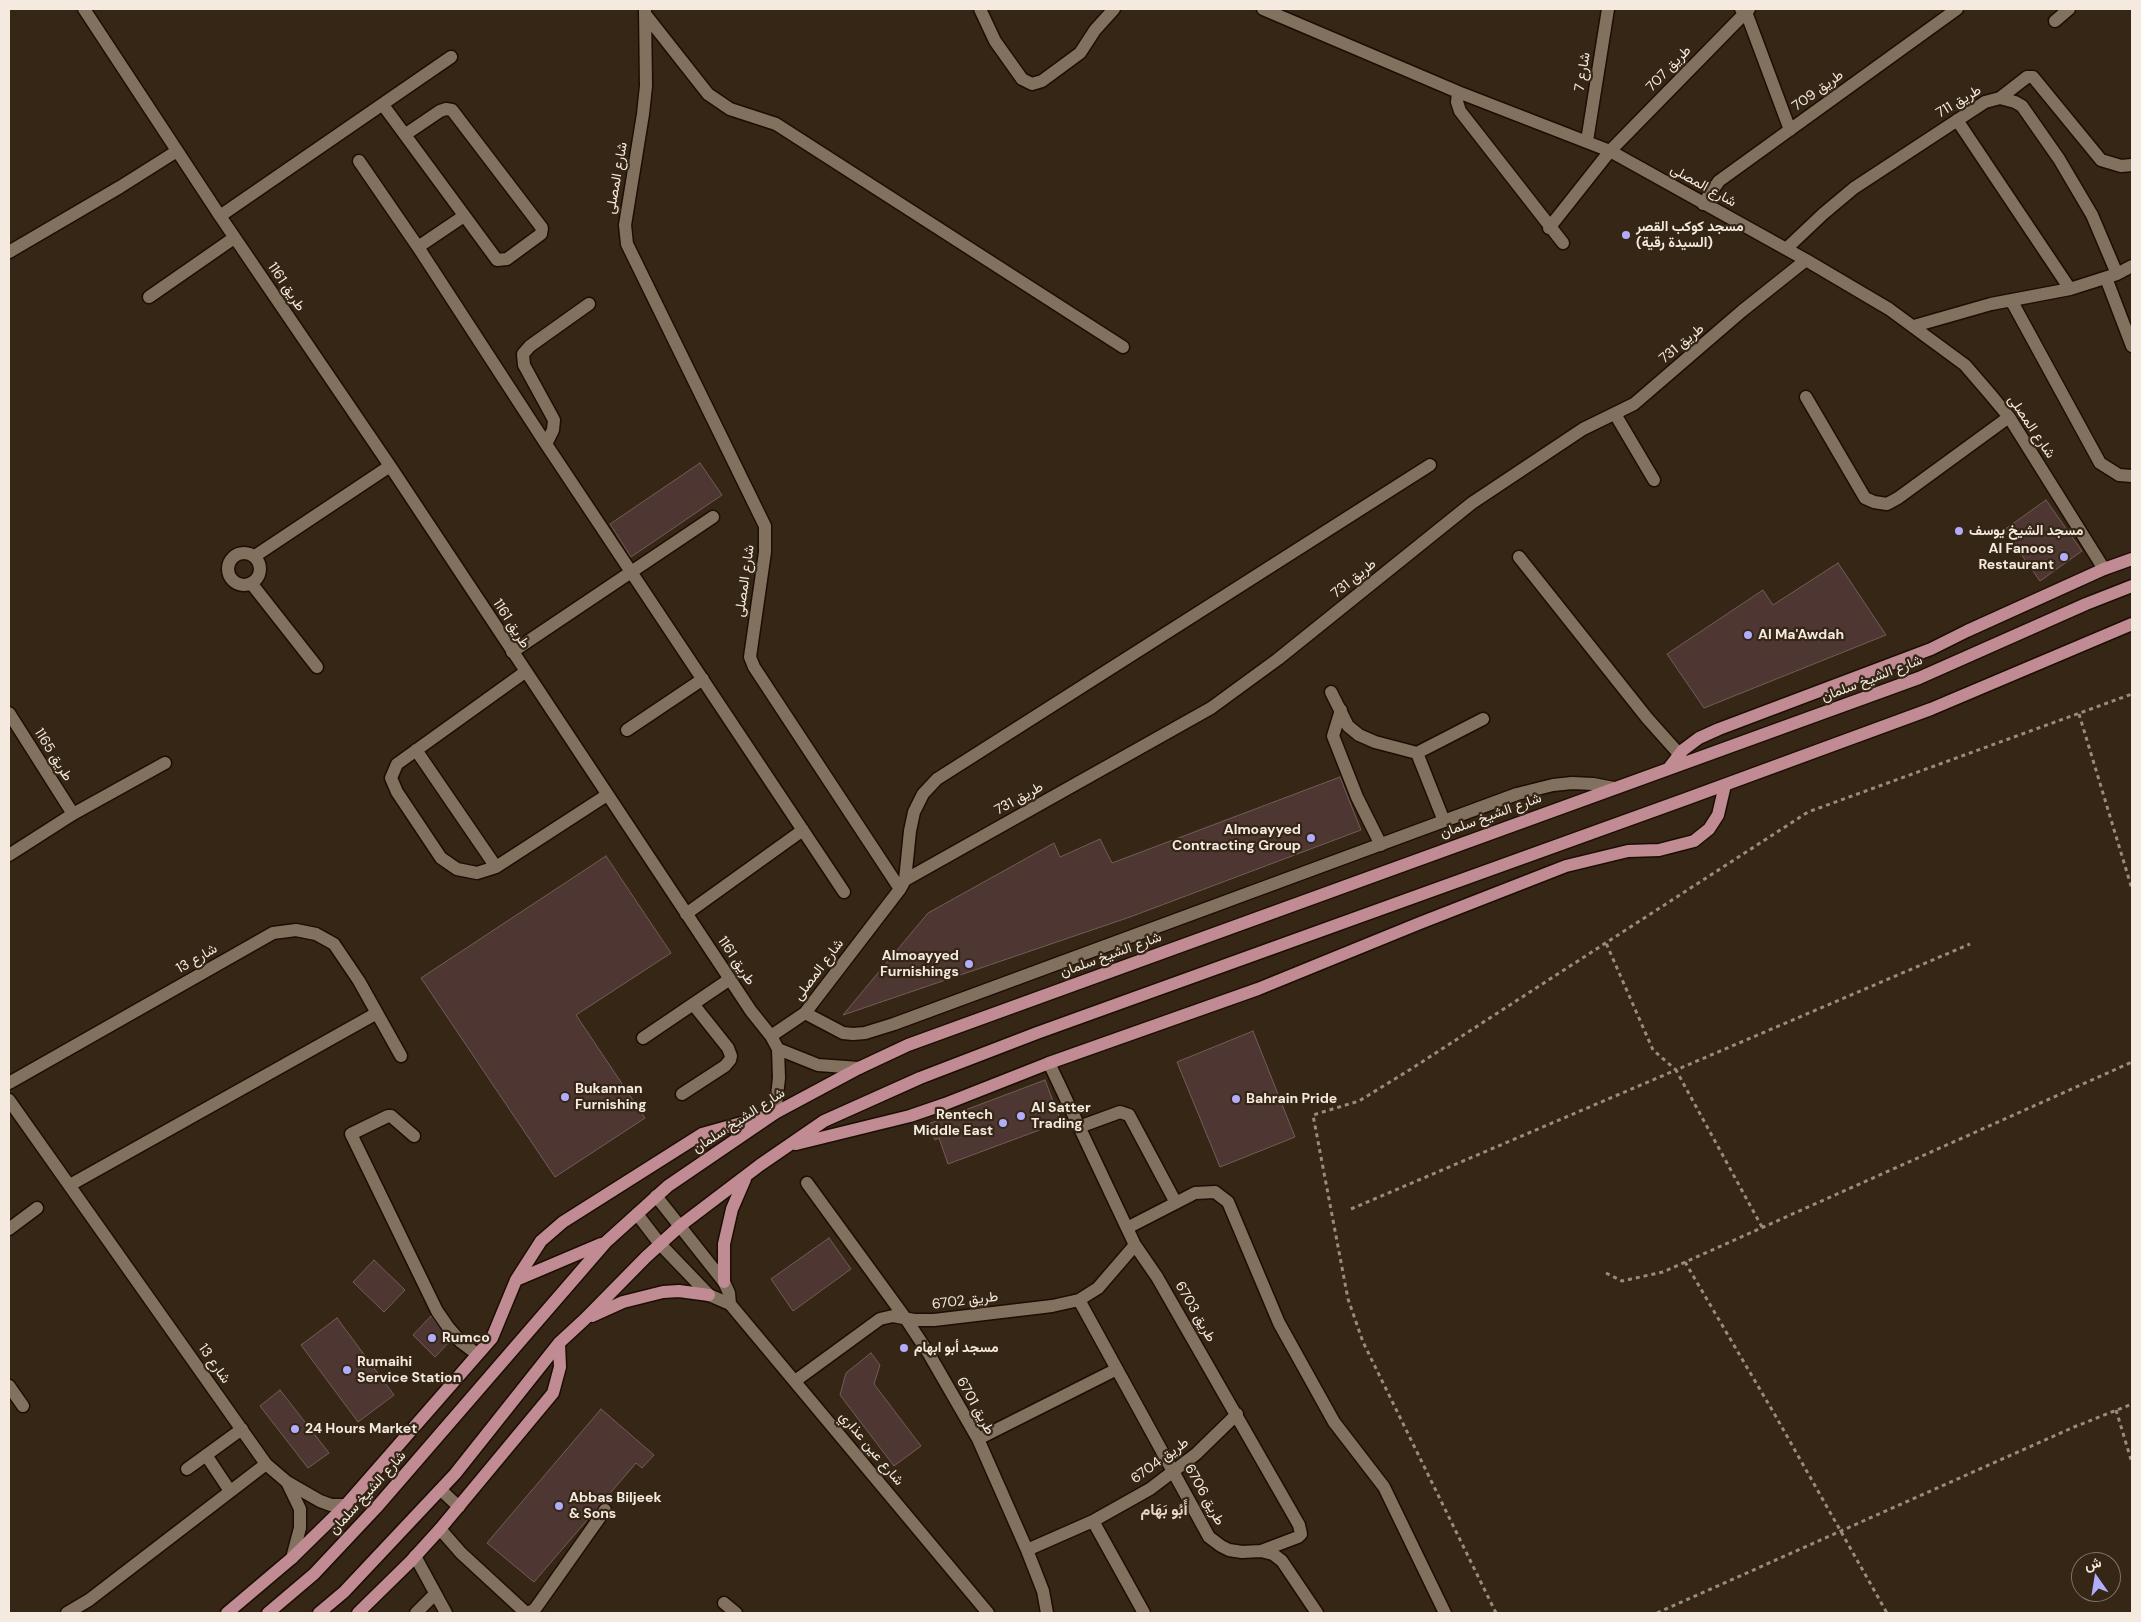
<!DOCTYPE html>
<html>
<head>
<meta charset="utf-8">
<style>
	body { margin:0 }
	#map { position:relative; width:2141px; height:1622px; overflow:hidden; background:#352616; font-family:"DM Sans",Vazirmatn,sans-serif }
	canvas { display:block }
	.frame { position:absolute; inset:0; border:10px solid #f4eae0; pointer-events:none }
	.north { position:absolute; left:2071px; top:1552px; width:50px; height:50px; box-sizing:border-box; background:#352616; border:1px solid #817467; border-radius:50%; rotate:347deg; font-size:14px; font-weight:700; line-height:20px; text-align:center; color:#f4eae0 }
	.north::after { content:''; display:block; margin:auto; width:18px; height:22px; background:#b1adfa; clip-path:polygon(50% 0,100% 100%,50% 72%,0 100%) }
</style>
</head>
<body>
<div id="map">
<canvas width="2141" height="1622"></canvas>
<div class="frame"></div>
<div class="north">ش</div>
</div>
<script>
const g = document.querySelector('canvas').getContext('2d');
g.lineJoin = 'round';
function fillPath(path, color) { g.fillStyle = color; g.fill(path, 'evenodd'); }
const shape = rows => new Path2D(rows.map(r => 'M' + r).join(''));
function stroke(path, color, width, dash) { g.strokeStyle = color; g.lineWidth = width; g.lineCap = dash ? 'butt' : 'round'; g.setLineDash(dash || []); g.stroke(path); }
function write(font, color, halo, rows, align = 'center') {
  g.font = font + ' "DM Sans",Vazirmatn,sans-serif'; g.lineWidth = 4.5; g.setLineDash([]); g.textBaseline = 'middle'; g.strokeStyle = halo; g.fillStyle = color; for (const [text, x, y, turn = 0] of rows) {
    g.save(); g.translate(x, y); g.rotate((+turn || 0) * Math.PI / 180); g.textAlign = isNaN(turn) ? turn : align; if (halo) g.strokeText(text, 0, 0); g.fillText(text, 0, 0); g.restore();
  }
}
const building = shape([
	[700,463,722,495,631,557,610,524,700,463],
	[2046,500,2082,551,2040,581,2004,530,2046,500],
	[1838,563,1886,635,1704,708,1667,654,1763,590,1773,605,1838,563],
	[1340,777,1361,830,1130,917,843,1015,928,913,1054,843,1060,857,1100,839,1112,863,1340,777],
	[606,856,671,953,576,1015,645,1118,555,1177,421,978,606,856],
	[1253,1031,1295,1137,1220,1167,1177,1062,1253,1031],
	[1045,1080,1061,1122,948,1164,939,1138,935,1140,928,1124,1045,1080],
	[829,1238,851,1269,793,1311,771,1279,829,1238],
	[374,1260,405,1290,384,1312,353,1282,374,1260],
	[431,1316,450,1341,435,1357,413,1335,431,1316],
	[337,1318,394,1395,358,1422,301,1345,337,1318],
	[871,1353,880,1365,874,1384,921,1446,894,1466,840,1395,846,1373,871,1353],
	[280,1390,329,1453,308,1468,260,1406,280,1390],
	[601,1409,654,1455,642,1468,636,1463,534,1582,487,1543,601,1409]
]);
const path = shape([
	[2079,714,2132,889],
	[1351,1209,1676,1070,1653,1050,1606,943],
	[1762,1227,1676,1070,1970,944],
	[1685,1262,1775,1415,1887,1613],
	[1606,1273,1622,1281,1663,1272,2132,1062],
	[2116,1410,2132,1463],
	[1496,1613,1363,1342,1348,1299,1313,1115,1359,1101,1411,1069,1808,812,2132,694],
	[1657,1613,2074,1427,2132,1404]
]);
const minor = shape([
	[84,9,220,216,390,466,751,1011,771,1036,778,1049,779,1078,775,1113],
	[645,9,646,86,643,114,625,225,627,244,765,526,765,552,750,657,754,667,900,889,805,1013,771,1036],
	[980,9,995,41,1022,79,1032,84,1042,81,1080,53,1095,30,1114,9],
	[1263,9,1458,92,1610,151,1806,260,1889,309,1965,365,1990,394,2009,417,2104,569],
	[1741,9,1746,12,1790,130],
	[645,14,708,94,730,109,776,124,1123,347],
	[2055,21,2069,9],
	[1458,92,1457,102,1460,111,1563,243],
	[2000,98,2027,77,2033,77,2101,160,2121,166,2132,165],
	[383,105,497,260,507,259,541,234,542,228,452,110,446,109,440,111,406,134],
	[1957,120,2070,289],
	[1587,141,1608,9],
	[359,161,418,247,546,444,844,892],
	[1703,204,1719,181,1957,9],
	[220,216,451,57],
	[1549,228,1610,151,1749,9],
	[418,247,464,216],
	[1786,249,1823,214,1854,188,1985,102,2000,98,2015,102,2022,106,2059,159,2092,215,2117,274],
	[9,252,120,187,177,151],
	[2106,278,2132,346],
	[149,297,234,238],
	[2011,300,2100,463,2119,475,2132,476],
	[1914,326,1991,304,2070,289,2117,274,2132,266],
	[1806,397,1865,498,1874,502,1887,504,1898,498,2009,417],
	[1615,414,1654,480],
	[546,444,553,430,554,420,524,365,523,354,530,346,589,304],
	'228 569a16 16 0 1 1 32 0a16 16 0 1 1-32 0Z',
	[255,556,390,466],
	[1519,557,1647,718,1680,755],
	[251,583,317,667],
	[512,652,713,517],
	[525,672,397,764,391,778,397,792,441,858,457,869,477,873,496,867,607,795],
	[1331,692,1348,726,1359,735,1375,742,1417,753],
	[1341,710,1333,736,1357,797,1381,845],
	[9,713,73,814],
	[627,730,703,679],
	[416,750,496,867],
	[1444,821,1417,753,1483,719],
	[9,855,73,814,165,763],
	[905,880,910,831,914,812,923,794,937,779,1430,465],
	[900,889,905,880,1211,708,1278,659,1472,503,1583,429,1634,404,1742,311,1806,260],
	[686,914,803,830],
	[805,1013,843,1033,853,1034,865,1033,894,1024,1517,794,1553,785,1572,783,1593,784,1614,788],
	[643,1038,730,979],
	[778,1049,818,1065,859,1068],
	[1049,1063,1135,1245,1157,1277,1299,1525,1301,1534,1298,1537,1261,1551],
	[9,1083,273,933,296,930,316,934,334,944,359,981,401,1056],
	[682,1094,725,1066,730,1060,731,1056,728,1048,693,1004],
	[9,1100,266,1464,287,1482,320,1501,331,1505,346,1505],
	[1079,1127,1120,1112,1129,1115,1176,1203],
	[414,1136,391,1116,388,1116,351,1134,437,1311,448,1327,461,1342,477,1354],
	[807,1183,906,1319,929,1354,978,1439,1027,1550,1043,1591,1047,1613],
	[70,1185,377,1013],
	[656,1196,724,1282,729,1293,730,1304],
	[637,1214,660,1244,709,1295,730,1304,988,1613],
	[1127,1228,1195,1193,1215,1192,1228,1202,1279,1323,1334,1422,1384,1487,1445,1613],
	[9,1229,37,1208],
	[1079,1300,1209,1537,1221,1546,1229,1550,1242,1552,1261,1551,1273,1554,1282,1561,1317,1613],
	[795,1381,880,1319,893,1316,914,1320,934,1320,1052,1306,1079,1300,1098,1288,1135,1245],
	[9,1386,23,1406],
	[978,1439,1117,1369],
	[206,1455,230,1491],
	[187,1469,242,1429],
	[287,1482,300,1509,300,1528,292,1558],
	[441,1490,459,1507],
	[1093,1521,1144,1613],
	[440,1529,461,1553,525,1612,530,1612,535,1609,605,1510],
	[1027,1550,1093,1521,1150,1489,1196,1454,1237,1414],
	[415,1556,446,1613],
	[724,1603,736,1613],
	[67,1613,89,1600,266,1464],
	[416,1613,435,1594]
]);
const major = shape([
	[1669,768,1683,750,1699,738,1719,729,1931,649,1967,631,2104,569,2132,559],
	[796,1144,910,1116,945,1104,1049,1063,1258,989,1420,923,1566,866,1628,851,1659,850,1694,841,1709,829,1718,815,1725,785],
	[516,1280,601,1244],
	[724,1282,724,1244,732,1209,745,1179],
	[592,1316,623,1302,663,1292,679,1291,709,1295],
	[227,1613,292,1558,346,1505,492,1338,516,1280,541,1241,563,1222,702,1134,763,1117],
	[268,1613,314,1574,376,1508,606,1242,668,1186,775,1113,859,1068,908,1045,1919,678,2086,604,2132,586],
	[319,1613,344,1592,455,1474,559,1343,585,1319,646,1257,681,1225,760,1165,824,1121,920,1078,1037,1033,1686,799,1931,709,2132,624],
	[358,1613,411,1561,440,1529,553,1393,560,1367,559,1343]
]);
const markers = [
	[1626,235,5,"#b1adfa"],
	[1959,531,5,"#b1adfa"],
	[2064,557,5,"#b1adfa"],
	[1748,635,5,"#b1adfa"],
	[1311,838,5,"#b1adfa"],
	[969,964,5,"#b1adfa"],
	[565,1097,5,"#b1adfa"],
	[1236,1099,5,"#b1adfa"],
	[1021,1116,5,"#b1adfa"],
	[1003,1123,5,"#b1adfa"],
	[432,1338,5,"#b1adfa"],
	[904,1348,5,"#b1adfa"],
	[347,1370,5,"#b1adfa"],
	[295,1429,5,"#b1adfa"],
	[559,1506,5,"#b1adfa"]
];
const streetNames = [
	["طريق 707",1669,69,-46],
	["شارع 7",1583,72,-81],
	["طريق 709",1818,91,-36],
	["طريق 711",1959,102,-31],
	["شارع المصلى",617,178,-80],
	["شارع المصلى",1703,186,29],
	["طريق 1161",286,287,56],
	["طريق 731",1682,344,-40],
	["شارع المصلى",2031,427,56],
	["طريق 731",1354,579,-39],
	["شارع المصلى",745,581,-82],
	["طريق 1161",511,624,57],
	["شارع الشيخ سلمان",1872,679,-21],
	["طريق 1165",53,755,58],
	["طريق 731",1019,799,-29],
	["شارع الشيخ سلمان",1491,816,-20],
	["شارع الشيخ سلمان",1111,955,-20],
	["شارع 13",197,959,-30],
	["طريق 1161",736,961,56],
	["شارع المصلى",819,970,-53],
	["شارع الشيخ سلمان",739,1121,-33],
	["طريق 6702",965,1301,-7],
	["طريق 6703",1195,1312,60],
	["شارع 13",214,1364,55],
	["طريق 6701",975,1406,61],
	["شارع عين عذاري",871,1449,50],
	["طريق 6704",1160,1461,-36],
	["شارع الشيخ سلمان",368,1493,-48],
	["طريق 6706",1204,1495,61]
];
const poiNames = [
	["مسجد كوكب القصر",1636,227],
	["(السيدة رقية)",1636,243],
	["مسجد الشيخ يوسف",1969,531],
	["Al Fanoos",2054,549,"right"],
	["Restaurant",2054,565,"right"],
	["Al Ma'Awdah",1758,635],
	["Almoayyed",1301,830,"right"],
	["Contracting Group",1301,846,"right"],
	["Almoayyed",959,956,"right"],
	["Furnishings",959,972,"right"],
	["Bukannan",575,1089],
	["Furnishing",575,1105],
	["Bahrain Pride",1246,1099],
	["Al Satter",1031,1108],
	["Trading",1031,1124],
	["Rentech",993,1115,"right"],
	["Middle East",993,1131,"right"],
	["Rumco",442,1338],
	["مسجد أبو ابهام",914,1348],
	["Rumaihi",357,1362],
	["Service Station",357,1378],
	["24 Hours Market",305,1429],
	["Abbas Biljeek",569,1498],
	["& Sons",569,1514]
];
const quarterNames = [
	["أَبُو بَهَام",1164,1511]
];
fillPath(building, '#4e3732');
stroke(building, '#755c56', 1);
stroke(minor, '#1c0e02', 15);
stroke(major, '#1c0e02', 15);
stroke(path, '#988c7f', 3, [4, 4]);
stroke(minor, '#837160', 12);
stroke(major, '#c18b94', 12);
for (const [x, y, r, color] of markers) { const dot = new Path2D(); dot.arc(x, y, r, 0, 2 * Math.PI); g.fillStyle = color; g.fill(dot); stroke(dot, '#352616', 2); }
write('14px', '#f4eae0', '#352616', streetNames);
write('bold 14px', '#f4eae0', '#352616', poiNames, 'left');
write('bold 16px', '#e9d5c2', '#352616', quarterNames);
</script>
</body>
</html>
